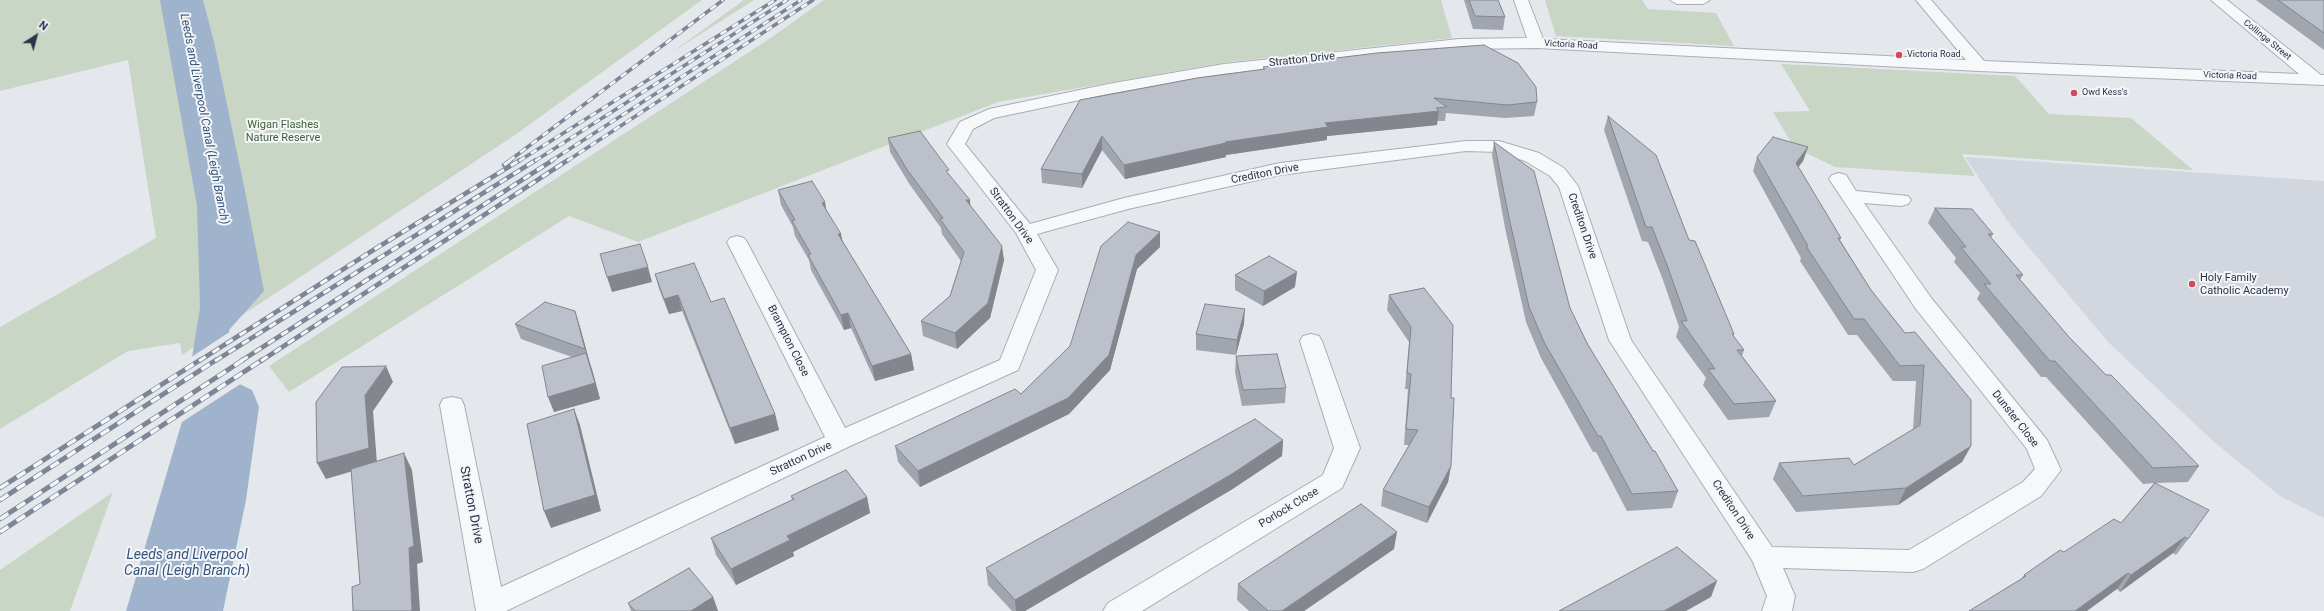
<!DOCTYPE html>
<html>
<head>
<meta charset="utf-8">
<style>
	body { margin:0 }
	#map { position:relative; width:2324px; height:611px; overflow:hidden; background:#e4e7ec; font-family:Roboto,sans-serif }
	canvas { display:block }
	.north { position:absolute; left:16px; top:16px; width:40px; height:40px; -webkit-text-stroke:3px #f4f6f9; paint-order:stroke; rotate:36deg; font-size:11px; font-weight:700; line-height:16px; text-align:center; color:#2b3445 }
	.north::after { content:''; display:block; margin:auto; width:14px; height:18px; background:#2b3445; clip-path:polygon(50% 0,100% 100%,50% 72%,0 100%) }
</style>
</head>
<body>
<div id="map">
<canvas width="2324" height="611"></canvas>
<div class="north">N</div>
</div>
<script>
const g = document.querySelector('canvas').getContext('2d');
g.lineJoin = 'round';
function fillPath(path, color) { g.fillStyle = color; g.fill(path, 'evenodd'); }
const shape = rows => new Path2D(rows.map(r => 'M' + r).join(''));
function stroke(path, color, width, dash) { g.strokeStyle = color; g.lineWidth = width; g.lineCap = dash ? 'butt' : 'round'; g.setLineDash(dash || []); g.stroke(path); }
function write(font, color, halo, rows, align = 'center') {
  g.font = font + ' Roboto,sans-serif'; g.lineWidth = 4; g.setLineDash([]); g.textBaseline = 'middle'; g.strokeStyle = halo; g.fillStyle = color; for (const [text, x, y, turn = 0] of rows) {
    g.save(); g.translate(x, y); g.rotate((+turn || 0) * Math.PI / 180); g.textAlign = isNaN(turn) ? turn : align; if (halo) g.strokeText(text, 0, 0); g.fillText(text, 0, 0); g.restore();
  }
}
const built = shape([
	[1965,157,2324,181,2324,518,2280,496,2213,441,2108,342,2011,226]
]);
const green = shape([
	[0,0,702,0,515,135,182,355,180,343,128,351,0,429,0,327,156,238,128,60,0,91],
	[744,0,754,0,671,53],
	[824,0,1441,0,1452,38,1228,62,998,102,638,242,569,216,289,392,269,366,772,37],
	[1545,0,1642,0,1648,9,1716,13,1734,46,1556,36],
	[1781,64,2015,76,2049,114,2131,118,2193,170,1962,154,1975,176,1835,167,1794,147,1773,112,1810,111],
	[113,492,70,611,0,611,0,570]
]);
const water = shape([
	[160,0,203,0,214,42,245,191,264,291,229,330,233,381,252,390,259,407,246,500,223,611,126,611,181,425,200,308,197,206]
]);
const pier = shape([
	[231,331,235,380,242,383,179,424,190,358]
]);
const street = shape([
	[1514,0,1528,0,1543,39,1966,60,1916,0,1931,0,1984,61,2299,74,2211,0,2227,0,2321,75,2324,75,2324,85,1979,71,1537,48,1459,49,1224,74,1108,94,994,118,973,129,965,144,1030,224,1124,198,1280,163,1466,141,1499,141,1539,153,1564,168,1578,186,1631,340,1772,547,1909,550,2023,482,2035,469,2027,449,1916,309,1829,179,1832,175,1839,173,1846,175,1856,191,1908,196,1911,200,1908,204,1901,206,1864,203,1932,299,2047,440,2061,470,2041,496,1923,569,1913,572,1783,568,1795,596,1792,611,1762,611,1767,596,1752,560,1609,340,1559,187,1550,176,1525,161,1498,152,1466,151,1280,175,1128,209,1037,234,1058,270,1018,370,848,447,506,611,476,611,440,405,443,399,452,397,461,399,464,405,501,587,825,437,727,242,730,238,737,236,744,238,747,242,845,428,1000,360,1036,270,1016,233,947,144,960,122,989,109,1108,84,1224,64,1459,39,1527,38,1514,0],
	[1670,0,1710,0,1703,4,1677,4,1670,0],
	[1311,334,1319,336,1322,341,1360,448,1342,488,1142,611,1103,611,1108,603,1323,475,1334,448,1300,341,1303,336,1311,334]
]);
const railFar2 = shape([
	[509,161,723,0],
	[519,161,775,0],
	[535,161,787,0],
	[551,161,801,0],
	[567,161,813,0]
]);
const railFar1 = shape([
	[504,165,511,160],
	[199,361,375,249,520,160],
	[215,361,536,160],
	[241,361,553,160],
	[261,361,568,160]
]);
const rail = shape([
	[0,488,200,360],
	[0,500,216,360],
	[0,519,243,360],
	[0,532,262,360]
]);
const wall = shape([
	[1464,0,1498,0,1505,17,1503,30,1473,29],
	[2256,0,2324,0,2324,50],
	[1263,67,1537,102,1534,116,1505,118,1446,113,1445,121,1437,121,1437,125,1327,136,1327,140,1226,155,1226,157,1125,179,1102,150,1082,188,1042,183,1041,169,1080,100,1263,69],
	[1608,116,1689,240,1734,334,1733,336,1744,350,1742,356,1776,401,1769,417,1728,420,1703,385,1706,378,1676,337,1679,327,1663,280,1648,242,1642,241,1604,130],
	[888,138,949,174,971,206,1004,260,990,318,957,349,923,336,921,321,950,296,961,261,942,234,941,228,910,185,890,152],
	[1494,142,1570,308,1588,345,1678,491,1672,508,1627,511,1596,452,1593,452,1541,358,1526,322,1505,228,1492,155],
	[1808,147,1803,161,1798,167,1841,238,1840,240,1871,290,1905,333,1971,446,1962,462,1898,505,1796,512,1773,479,1779,463,1854,465,1913,430,1916,381,1893,381,1857,335,1848,335,1800,261,1801,258,1753,171,1757,157],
	[778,190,825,202,826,209,843,242,911,354,914,370,875,381,851,328,844,330,811,270,809,260,795,236,793,227,781,205],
	[1935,208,1993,234,1991,238,2023,275,2020,280,2069,337,2106,375,2199,466,2188,482,2155,483,2198,526,2176,555,2173,553,2120,592,2117,589,2021,579,2024,575,2064,552,2121,523,2154,483,2143,484,2046,377,2041,377,1977,299,1980,293,1954,262,1956,258,1928,223],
	[1160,232,1160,247,1137,269,1110,370,1069,414,920,487,898,462,895,446,1021,394,1070,346],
	[655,274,711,302,775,414,779,430,735,444,682,311,669,314,659,289],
	[1235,275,1295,287,1263,306,1235,290],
	[1424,288,1451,398,1451,466,1448,482,1427,523,1381,506,1383,490,1409,445,1404,445,1408,389,1405,389,1409,342,1387,310,1389,295],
	[575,311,580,327,600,399,554,412,572,357,521,339,515,324],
	[1244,324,1236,355,1196,350,1196,334],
	[1236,356,1286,388,1285,403,1242,406,1235,372],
	[1283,440,1282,456,1231,490,1025,611,1012,611,988,585,986,568],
	[791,496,867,497,870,513,793,552,794,556,736,585,716,555,711,538,792,500],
	[1394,549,1304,611,1249,611,1237,600,1238,584],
	[713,597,718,611,631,611,628,603]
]);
const shadedWall = shape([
	[1439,111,1437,125,1327,136,1327,140,1226,155,1226,157,1125,179,1124,165,1225,142,1325,123],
	[1102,136,1102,150,1082,188,1082,174],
	[1808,147,1803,161,1791,177,1796,163],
	[966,200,970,200,971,214],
	[825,202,827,216,822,203],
	[1160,232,1160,247,1137,269,1110,370,1069,414,920,487,918,471,1068,398,1136,255],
	[838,234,841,234,844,248],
	[1002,246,1004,260,990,318,957,349,955,333],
	[648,267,652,282,612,292,607,277],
	[1297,272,1295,287,1263,306,1264,291],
	[678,295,682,311,669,314,664,299],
	[1245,309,1244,324,1236,355,1237,340],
	[575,311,580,327,590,364,585,349],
	[848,313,851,328,844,330,841,315],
	[586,353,592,369,600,399,554,412,548,397],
	[911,354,914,370,875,381,872,366],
	[386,366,393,382,373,411,377,464,326,479,317,463],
	[574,409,580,425,601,511,551,528,544,511],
	[775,414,779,430,735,444,730,428],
	[1283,440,1282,456,1231,490,1025,611,1016,611,1015,600],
	[1971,446,1962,462,1898,505,1906,488],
	[404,453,412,470,423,562,417,564,420,611,412,611],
	[1451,466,1448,482,1427,523,1429,507],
	[867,497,870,513,793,552,794,556,736,585,731,569,787,536],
	[1397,532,1394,549,1304,611,1282,611],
	[2185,537,2173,553,2120,592,2131,575],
	[2128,573,2117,589,2087,611,2075,611],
	[1717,581,1711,597,1686,611,1664,611],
	[713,597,718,611,691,611]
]);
const building = shape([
	[1469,0,1498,0,1505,17,1475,16,1469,0],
	[2278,0,2324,0,2324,33,2278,0],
	[1484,45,1518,63,1536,87,1537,102,1507,105,1434,98,1447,107,1436,108,1439,111,1325,123,1328,127,1225,142,1226,143,1124,165,1102,136,1082,174,1041,169,1080,100,1197,78,1265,69,1263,67,1377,53,1484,45],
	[1608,116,1656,155,1689,240,1695,241,1734,334,1732,334,1744,350,1737,350,1776,401,1734,404,1708,369,1715,369,1681,321,1687,321,1667,265,1652,227,1646,227,1608,116],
	[920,131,949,170,946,171,970,200,966,200,1002,246,988,303,955,333,921,321,950,296,964,252,940,219,943,218,908,171,888,138,920,131],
	[1773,137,1808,147,1796,163,1841,238,1838,238,1871,290,1905,333,1915,332,1971,400,1971,446,1906,488,1803,496,1779,463,1849,458,1854,465,1920,425,1924,365,1900,366,1864,319,1854,319,1806,246,1808,246,1757,157,1773,137],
	[1494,142,1534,171,1570,308,1588,345,1653,451,1655,451,1678,491,1632,494,1601,436,1598,436,1544,342,1529,307,1508,213,1494,142],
	[812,181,825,202,822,203,841,234,838,234,911,354,872,366,848,313,841,315,808,255,811,254,792,221,795,220,778,190,812,181],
	[1935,208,1972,209,1993,234,1988,234,2023,275,2016,275,2069,337,2106,375,2111,375,2199,466,2153,468,2055,361,2050,361,1984,284,1991,284,1961,247,1966,247,1935,208],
	[1128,222,1160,232,1136,255,1109,355,1068,398,918,471,895,446,1015,389,1021,394,1070,346,1101,246,1128,222],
	[640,244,648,267,607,277,600,254,640,244],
	[1269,256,1297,272,1264,291,1235,275,1269,256],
	[694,263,711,302,724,298,775,414,730,428,678,295,664,299,655,274,694,263],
	[1424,288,1453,325,1451,398,1454,398,1451,466,1429,507,1383,490,1418,430,1406,429,1411,374,1407,373,1411,327,1389,295,1424,288],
	[545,302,575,311,585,349,515,324,545,302],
	[1205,304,1245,309,1237,340,1196,334,1205,304],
	[586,353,595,383,548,397,542,366,586,353],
	[1277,354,1286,388,1243,390,1236,356,1277,354],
	[386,366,365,395,369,448,317,463,316,402,342,367,386,366],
	[574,409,595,495,544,511,527,424,574,409],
	[1255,419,1283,440,1232,474,1015,600,986,568,1255,419],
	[404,453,414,546,409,548,412,611,353,611,352,587,360,584,351,469,404,453],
	[846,470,867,497,787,536,790,540,731,569,711,538,794,499,791,496,846,470],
	[2155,483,2209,510,2188,539,2185,537,2131,575,2128,573,2075,611,1969,611,2026,576,2024,575,2060,550,2064,552,2114,519,2121,523,2155,483],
	[1361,504,1397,532,1282,611,1268,611,1238,584,1361,504],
	[1677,547,1717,581,1664,611,1559,611,1677,547],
	[689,568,713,597,691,611,635,611,628,603,689,568]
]);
const markers = [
	[1899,55,4,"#d1495b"],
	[2074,93,4,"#d1495b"],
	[2192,284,4,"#d1495b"]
];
const farStreetnames = [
	["Collinge Street",2267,40,39],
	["Victoria Road",1571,45,3],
	["Victoria Road",2230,76,2]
];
const farPoinames = [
	["Victoria Road",1907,55],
	["Owd Kess's",2082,93]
];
const streetNames = [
	["Stratton Drive",1302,60,-6],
	["Crediton Drive",1265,174,-11],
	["Stratton Drive",1011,216,54],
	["Crediton Drive",1582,226,71],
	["Brampton Close",788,341,63],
	["Dunster Close",2015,419,52],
	["Stratton Drive",801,459,-25],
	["Porlock Close",1289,508,-31],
	["Crediton Drive",1733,510,57]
];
const parkNames = [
	["Wigan Flashes",283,125],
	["Nature Reserve",283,138]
];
const poiNames = [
	["Holy Family",2200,278],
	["Catholic Academy",2200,291]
];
const waterNames = [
	["Leeds and Liverpool Canal (Leigh Branch)",204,119,79]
];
const nearStreetnames = [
	["Stratton Drive",471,505,79]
];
const nearWaternames = [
	["Leeds and Liverpool",187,555],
	["Canal (Leigh Branch)",187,571]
];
fillPath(built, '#d2d6de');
fillPath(green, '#c9d6c5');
fillPath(water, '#9fb4cc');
fillPath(pier, '#e4e7ec');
stroke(street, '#a9aeb7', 2);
fillPath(street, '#f7f8fa');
stroke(railFar2, '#7d8696', 3.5);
stroke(railFar1, '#7d8696', 4.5);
stroke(rail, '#7d8696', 5);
stroke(railFar2, '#f4f6f9', 2.5, [7]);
stroke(railFar1, '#f4f6f9', 3, [8]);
stroke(rail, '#f4f6f9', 3.5, [10]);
fillPath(wall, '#a1a5ae');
fillPath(shadedWall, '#83868d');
fillPath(building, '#bbc0ca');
stroke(building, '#83868d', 1);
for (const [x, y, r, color] of markers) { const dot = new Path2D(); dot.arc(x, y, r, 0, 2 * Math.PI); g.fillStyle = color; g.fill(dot); stroke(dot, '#f4f6f9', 1.5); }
write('9px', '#2b3445', '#f4f6f9', farStreetnames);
write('9px', '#2b3445', '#f4f6f9', farPoinames, 'left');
write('11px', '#2b3445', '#f4f6f9', streetNames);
write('11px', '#3f6138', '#f4f6f9', parkNames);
write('11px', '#2b3445', '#f4f6f9', poiNames, 'left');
write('italic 12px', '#34527a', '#f4f6f9', waterNames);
write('13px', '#2b3445', '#f4f6f9', nearStreetnames);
write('italic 14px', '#34527a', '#f4f6f9', nearWaternames);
</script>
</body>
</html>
